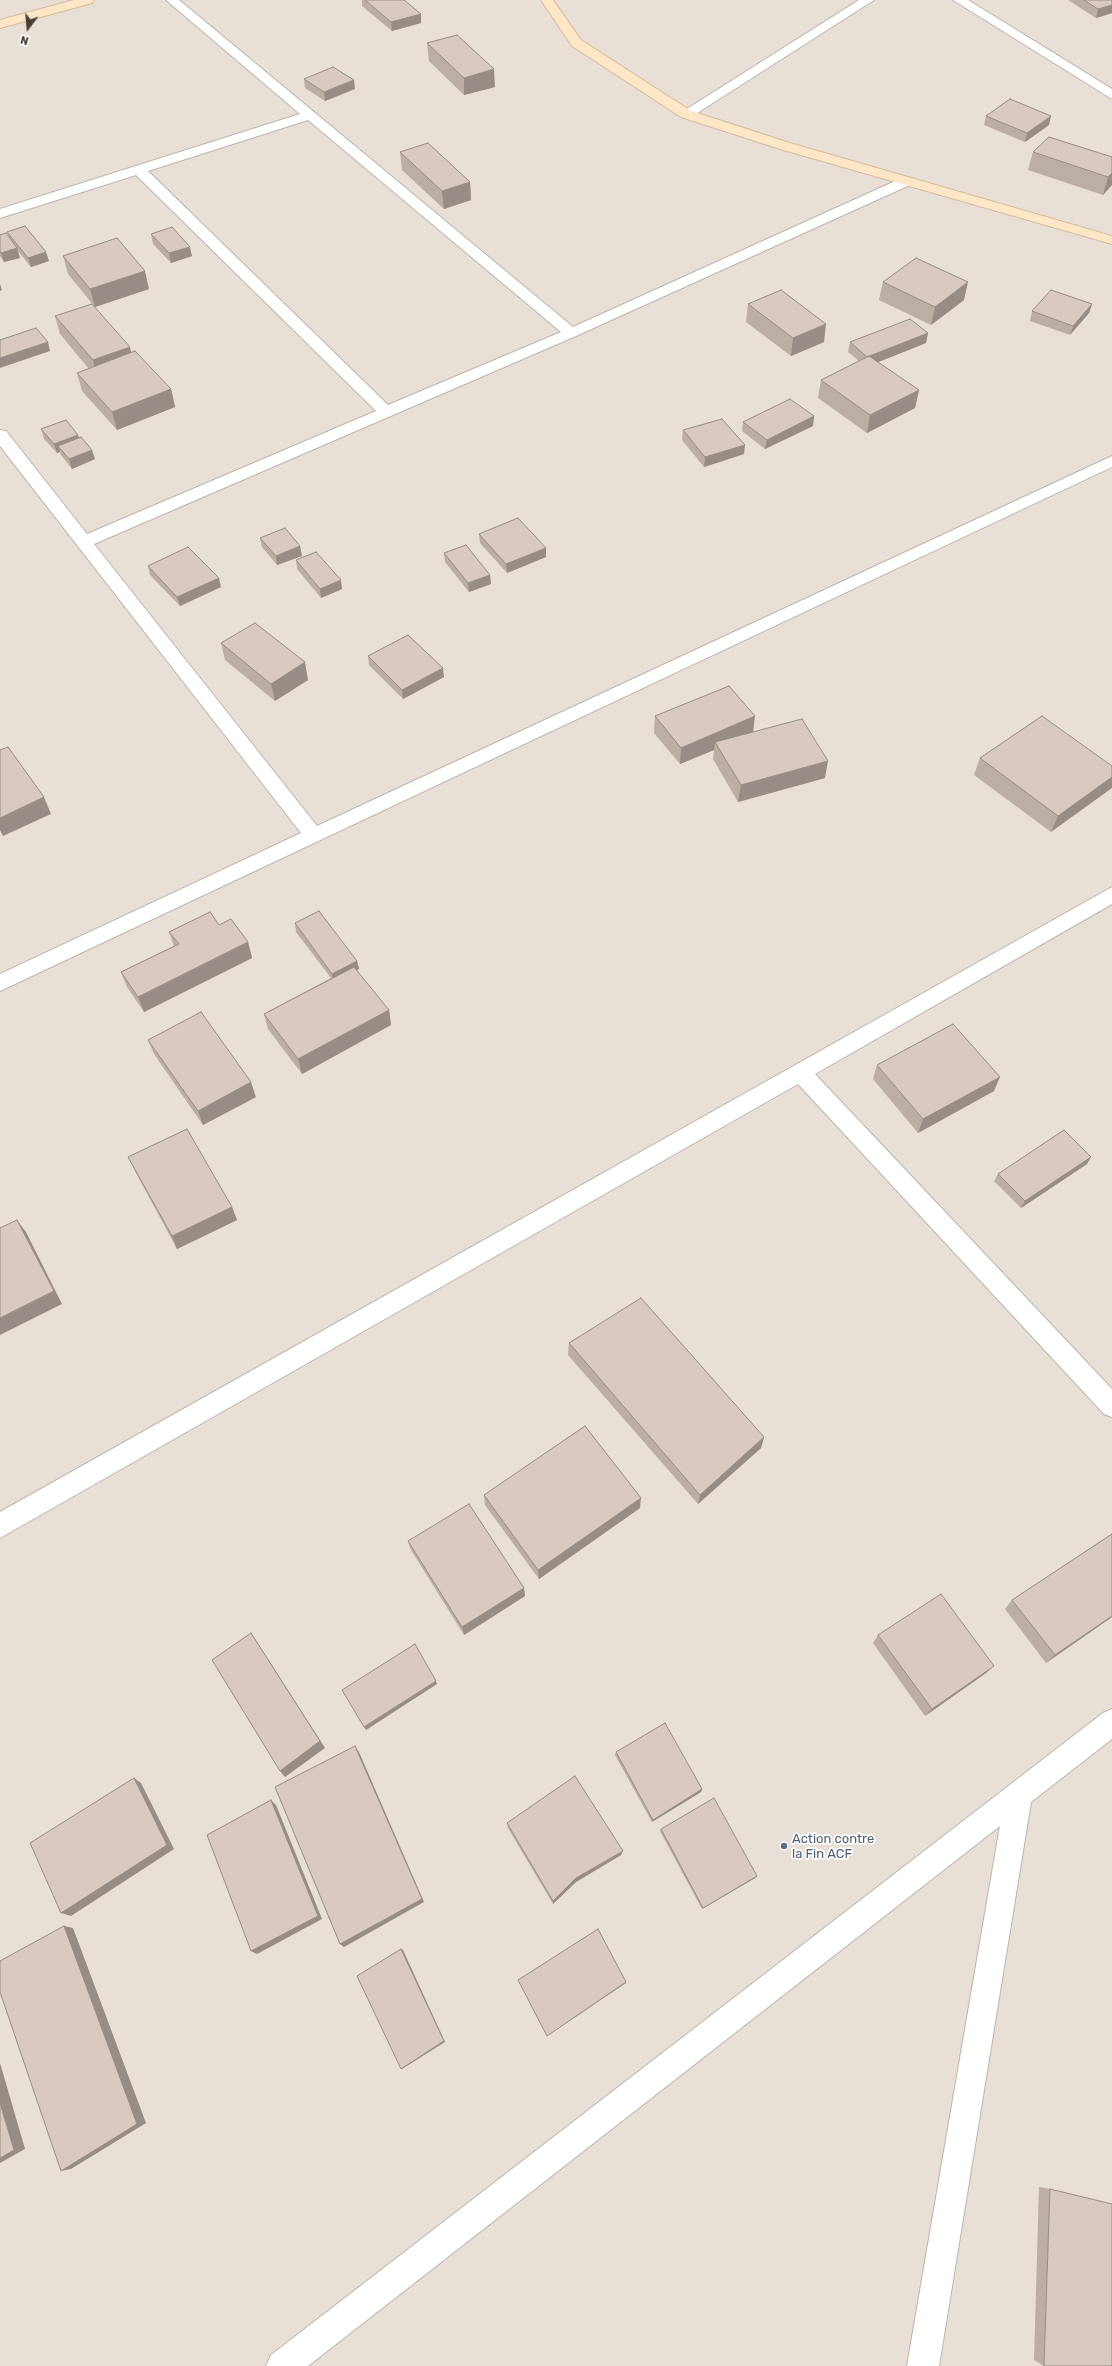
<!DOCTYPE html>
<html>
<head>
<meta charset="utf-8">
<style>
	body { margin:0 }
	#map { position:relative; width:1112px; height:2366px; overflow:hidden; background:#f4eee8; font-family:Rubik,sans-serif }
	canvas { display:block }
	.north { position:absolute; left:8px; top:8px; width:40px; height:40px; -webkit-text-stroke:3px #fff; paint-order:stroke; rotate:196deg; font-size:11px; font-weight:700; line-height:16px; text-align:center; color:#473d36 }
	.north::after { content:''; display:block; margin:auto; width:14px; height:18px; background:#473d36; clip-path:polygon(50% 0,100% 100%,50% 72%,0 100%) }
</style>
</head>
<body>
<div id="map">
<canvas width="1112" height="2366"></canvas>
<div class="north">N</div>
</div>
<script>
const g = document.querySelector('canvas').getContext('2d');
g.lineJoin = 'round';
function fillPath(path, color) { g.fillStyle = color; g.fill(path, 'evenodd'); }
const shape = rows => new Path2D(rows.map(r => 'M' + r).join(''));
function stroke(path, color, width, dash) { g.strokeStyle = color; g.lineWidth = width; g.lineCap = dash ? 'butt' : 'round'; g.setLineDash(dash || []); g.stroke(path); }
function write(font, color, halo, rows, align = 'center') {
  g.font = font + ' Rubik,sans-serif'; g.lineWidth = 3.5; g.setLineDash([]); g.textBaseline = 'middle'; g.strokeStyle = halo; g.fillStyle = color; for (const [text, x, y, turn = 0] of rows) {
    g.save(); g.translate(x, y); g.rotate((+turn || 0) * Math.PI / 180); g.textAlign = isNaN(turn) ? turn : align; if (halo) g.strokeText(text, 0, 0); g.fillText(text, 0, 0); g.restore();
  }
}
const residential = shape([
	[0,0,1112,0,1112,2366,0,2366]
]);
const street = shape([
	[166,0,179,0,573,327,902,178,912,178,914,181,912,184,576,336,94,544,317,826,1112,456,1112,467,0,991,0,974,301,833,0,446,0,430,6,431,87,534,376,411,136,175,0,218,0,209,300,114,166,0],
	[308,120,561,332,388,405,148,171,308,120],
	[859,0,874,0,691,117,686,118,679,114,859,0],
	[953,0,968,0,1112,89,1112,99,953,0],
	[1112,887,1112,904,815,1074,1112,1389,1112,1417,1104,1414,798,1084,0,1538,0,1512,1112,887],
	[1112,1709,1112,1739,1031,1802,939,2366,907,2366,1000,1826,308,2366,266,2366,271,2355,1103,1713,1112,1709]
]);
const secondary = shape([
	[74,0,94,0,92,3,0,28,0,20,74,0],
	[541,0,553,0,581,40,691,111,790,143,1112,236,1112,244,780,149,681,117,572,46,541,0]
]);
const wall = shape([
	[362,0,404,0,421,23,392,31,362,6],
	[1068,0,1112,0,1112,13,1096,18],
	[427,43,495,87,464,95,429,61],
	[304,79,355,89,325,101,305,88],
	[986,116,1049,125,1025,142,984,125],
	[400,152,470,182,471,200,444,209,402,170],
	[1033,152,1112,157,1112,185,1103,195,1028,170],
	[7,232,49,261,31,267,18,251,20,258,4,262,0,256,0,235,9,237],
	[151,234,192,256,171,263,153,244],
	[63,256,149,289,95,307,68,274],
	[883,282,964,300,931,325,879,300],
	[748,304,824,342,791,356,746,322],
	[1092,304,1089,313,1070,335,1030,321,1032,311],
	[55,316,131,353,171,389,175,407,117,430,82,391,77,373,89,369,60,334],
	[928,333,926,343,878,362,919,390,915,408,867,433,818,398,821,380,859,361,848,352,850,342],
	[814,416,813,426,765,449,742,431,743,422],
	[41,429,79,438,95,459,72,469,61,455,60,452,57,453,44,439],
	[683,430,744,454,704,467,682,440],
	[479,534,546,548,546,557,507,573,480,543],
	[260,538,300,546,302,556,277,565,262,547],
	[444,553,490,575,491,584,469,592,445,562],
	[296,560,342,589,321,598,297,569],
	[148,566,221,587,180,606,150,575],
	[221,643,308,680,275,701,225,660],
	[368,656,444,677,403,699,369,665],
	[655,716,753,732,825,778,738,802,713,759,714,750,680,764,654,733],
	[980,758,1112,766,1051,832,974,775],
	[295,923,357,961,359,969,356,970,389,1010,391,1025,302,1074,268,1029,264,1014,331,978,296,932],
	[219,925,248,942,252,958,144,1012,127,987,121,972,174,946,169,932],
	[148,1040,256,1097,203,1125,154,1054],
	[877,1065,994,1091,918,1133,873,1079],
	[128,1157,232,1207,237,1220,177,1249,135,1171],
	[1087,1164,1021,1208,994,1181,998,1174],
	[569,1343,764,1437,761,1448,698,1504,568,1355],
	[484,1495,640,1508,539,1579,485,1505],
	[1112,1534,1112,1617,1046,1663,1005,1609,1012,1600],
	[408,1541,524,1588,525,1596,464,1635,411,1550],
	[878,1635,986,1673,925,1716,873,1643],
	[616,1752,702,1789,701,1792,652,1822,615,1755],
	[507,1823,621,1855,576,1882,553,1904,508,1828],
	[661,1829,755,1878,702,1909,660,1831],
	[1039,2187,1050,2189,1044,2366,1034,2360]
]);
const shadedWall = shape([
	[1112,5,1112,13,1096,18,1098,9],
	[421,14,421,23,392,31,391,22],
	[494,69,495,87,464,95,464,78],
	[354,80,355,89,325,101,324,92],
	[1051,116,1049,125,1025,142,1027,133],
	[1112,173,1112,185,1103,195,1108,177],
	[470,182,471,200,444,209,442,191],
	[190,247,192,256,171,263,169,253],
	[17,248,20,258,4,262,1,253],
	[46,252,49,261,31,267,28,258],
	[145,271,149,289,95,307,90,289],
	[968,282,964,300,931,325,935,307],
	[0,284,2,290,0,291],
	[1092,304,1089,313,1070,335,1073,326],
	[826,324,824,342,791,356,793,338],
	[928,333,926,343,866,367,867,357],
	[48,342,50,351,0,368,0,358],
	[130,347,134,365,97,378,93,360],
	[171,389,175,407,117,430,112,412],
	[919,390,915,408,867,433,870,415],
	[814,416,813,426,765,449,767,440],
	[78,435,81,444,58,446,60,452,57,453,54,444],
	[745,445,744,454,704,467,705,457],
	[92,450,95,459,72,469,69,459],
	[300,546,302,556,277,565,276,556],
	[546,548,546,557,507,573,506,564],
	[490,575,491,584,469,592,468,583],
	[219,578,221,587,180,606,177,597],
	[341,580,342,589,321,598,320,589],
	[305,662,308,680,275,701,271,684],
	[443,668,444,677,403,699,402,690],
	[755,716,753,733,715,742,714,750,680,764,681,748],
	[828,761,825,778,738,802,741,785],
	[1112,777,1112,788,1051,832,1058,816],
	[44,797,51,814,3,836,0,830,0,818],
	[248,942,252,958,144,1012,138,997],
	[357,961,359,969,334,982,332,974],
	[389,1010,391,1025,302,1074,298,1059],
	[1000,1077,994,1091,918,1133,923,1119],
	[251,1082,256,1097,203,1125,198,1111],
	[1091,1157,1087,1164,1021,1208,1025,1201],
	[232,1207,237,1220,177,1249,172,1236],
	[17,1220,26,1232,62,1304,0,1335,0,1318],
	[764,1437,761,1448,698,1504,700,1495],
	[641,1498,640,1508,539,1579,538,1570],
	[524,1588,525,1596,464,1635,462,1627],
	[1112,1616,1112,1617,1046,1663,1055,1655],
	[251,1633,325,1748,285,1777,280,1771],
	[994,1666,986,1673,925,1716,932,1709],
	[436,1681,437,1684,366,1730,364,1727],
	[355,1746,359,1752,424,1902,344,1947,340,1944],
	[134,1778,141,1783,174,1849,71,1916,61,1913],
	[702,1789,701,1792,652,1822,653,1820],
	[271,1800,276,1805,322,1919,257,1954,251,1951],
	[623,1851,621,1855,576,1882,553,1904,553,1901,576,1878],
	[757,1876,755,1878,702,1909,703,1908],
	[64,1926,73,1928,146,2123,71,2169,61,2171],
	[401,1949,403,1950,445,2042,402,2069,401,2069],
	[626,1982,626,1983,547,2036],
	[0,2063,25,2149,0,2163]
]);
const building = shape([
	[365,0,404,0,421,14,391,22,365,0],
	[1084,0,1112,0,1112,5,1098,9,1084,0],
	[457,35,494,69,464,78,427,43,457,35],
	[333,67,354,80,324,92,304,79,333,67],
	[1010,99,1051,116,1027,133,986,116,1010,99],
	[1049,137,1112,157,1112,173,1108,177,1033,152,1049,137],
	[428,143,470,182,442,191,400,152,428,143],
	[25,226,46,252,28,258,7,232,25,226],
	[172,227,190,247,169,253,151,234,172,227],
	[6,233,17,248,1,253,0,251,0,235,6,233],
	[117,238,145,271,90,289,63,256,117,238],
	[916,258,968,282,935,307,883,282,916,258],
	[781,290,826,324,793,338,748,304,781,290],
	[1051,290,1092,304,1073,326,1032,311,1051,290],
	[92,304,130,347,93,360,55,316,92,304],
	[910,319,928,333,867,357,850,342,910,319],
	[36,328,48,342,0,358,0,340,36,328],
	[135,351,171,389,112,412,77,373,135,351],
	[869,356,919,390,870,415,821,380,869,356],
	[790,399,814,416,767,440,743,422,790,399],
	[722,419,745,445,705,457,683,430,722,419],
	[66,420,78,435,54,444,41,429,66,420],
	[81,437,92,450,69,459,58,446,81,437],
	[518,518,546,548,506,564,479,534,518,518],
	[285,528,300,546,276,556,260,538,285,528],
	[466,545,490,575,468,583,444,553,466,545],
	[188,547,219,578,177,597,148,566,188,547],
	[316,552,341,580,320,589,296,560,316,552],
	[255,623,305,662,271,684,221,643,255,623],
	[408,635,443,668,402,690,368,656,408,635],
	[729,686,755,716,681,748,655,716,729,686],
	[1042,716,1112,766,1112,777,1058,816,980,758,1042,716],
	[802,719,828,761,741,785,715,742,802,719],
	[8,747,44,797,0,818,0,750,8,747],
	[319,911,357,961,332,974,295,923,319,911],
	[210,912,219,925,231,919,248,942,138,997,121,972,179,944,169,932,210,912],
	[354,967,389,1010,298,1059,264,1014,354,967],
	[201,1012,251,1082,198,1111,148,1040,201,1012],
	[953,1024,1000,1077,923,1119,877,1065,953,1024],
	[187,1129,232,1207,172,1236,128,1157,187,1129],
	[1064,1130,1091,1157,1025,1201,998,1174,1064,1130],
	[17,1220,54,1291,0,1318,0,1228,17,1220],
	[641,1298,764,1437,700,1495,569,1343,641,1298],
	[585,1426,641,1498,538,1570,484,1495,585,1426],
	[469,1504,524,1588,462,1627,408,1541,469,1504],
	[1112,1534,1112,1616,1055,1655,1012,1600,1112,1534],
	[941,1594,994,1666,932,1709,878,1635,941,1594],
	[251,1633,320,1741,280,1771,212,1660,251,1633],
	[415,1644,436,1681,364,1727,342,1690,415,1644],
	[665,1723,702,1789,653,1820,616,1752,665,1723],
	[355,1746,422,1899,340,1944,275,1787,355,1746],
	[575,1776,623,1851,576,1878,553,1901,507,1823,575,1776],
	[134,1778,167,1845,61,1913,30,1843,134,1778],
	[714,1798,757,1876,703,1908,661,1829,714,1798],
	[271,1800,318,1916,251,1951,207,1835,271,1800],
	[64,1926,137,2124,61,2171,0,1992,0,1961,64,1926],
	[598,1929,626,1982,547,2036,518,1980,598,1929],
	[401,1949,444,2041,401,2069,357,1976,401,1949],
	[0,2103,14,2150,0,2158,0,2103],
	[1050,2189,1112,2204,1112,2366,1044,2366,1050,2189]
]);
const markers = [
	[784,1846,4,"#5c6f8a"]
];
const nearServicenames = [
	["Action contre",792,1839],
	["la Fin ACF",792,1854]
];
fillPath(residential, '#e8dfd6');
stroke(street, '#bfb4aa', 2);
stroke(secondary, '#d6bb9a', 2);
fillPath(street, '#fff');
fillPath(secondary, '#fee7c7');
fillPath(wall, '#baaea5');
fillPath(shadedWall, '#978d86');
fillPath(building, '#d8cac0');
stroke(building, '#978d86', 1);
for (const [x, y, r, color] of markers) { const dot = new Path2D(); dot.arc(x, y, r, 0, 2 * Math.PI); g.fillStyle = color; g.fill(dot); stroke(dot, '#fff', 1.5); }
write('13px', '#4e5e75', '#fff', nearServicenames, 'left');
</script>
</body>
</html>
